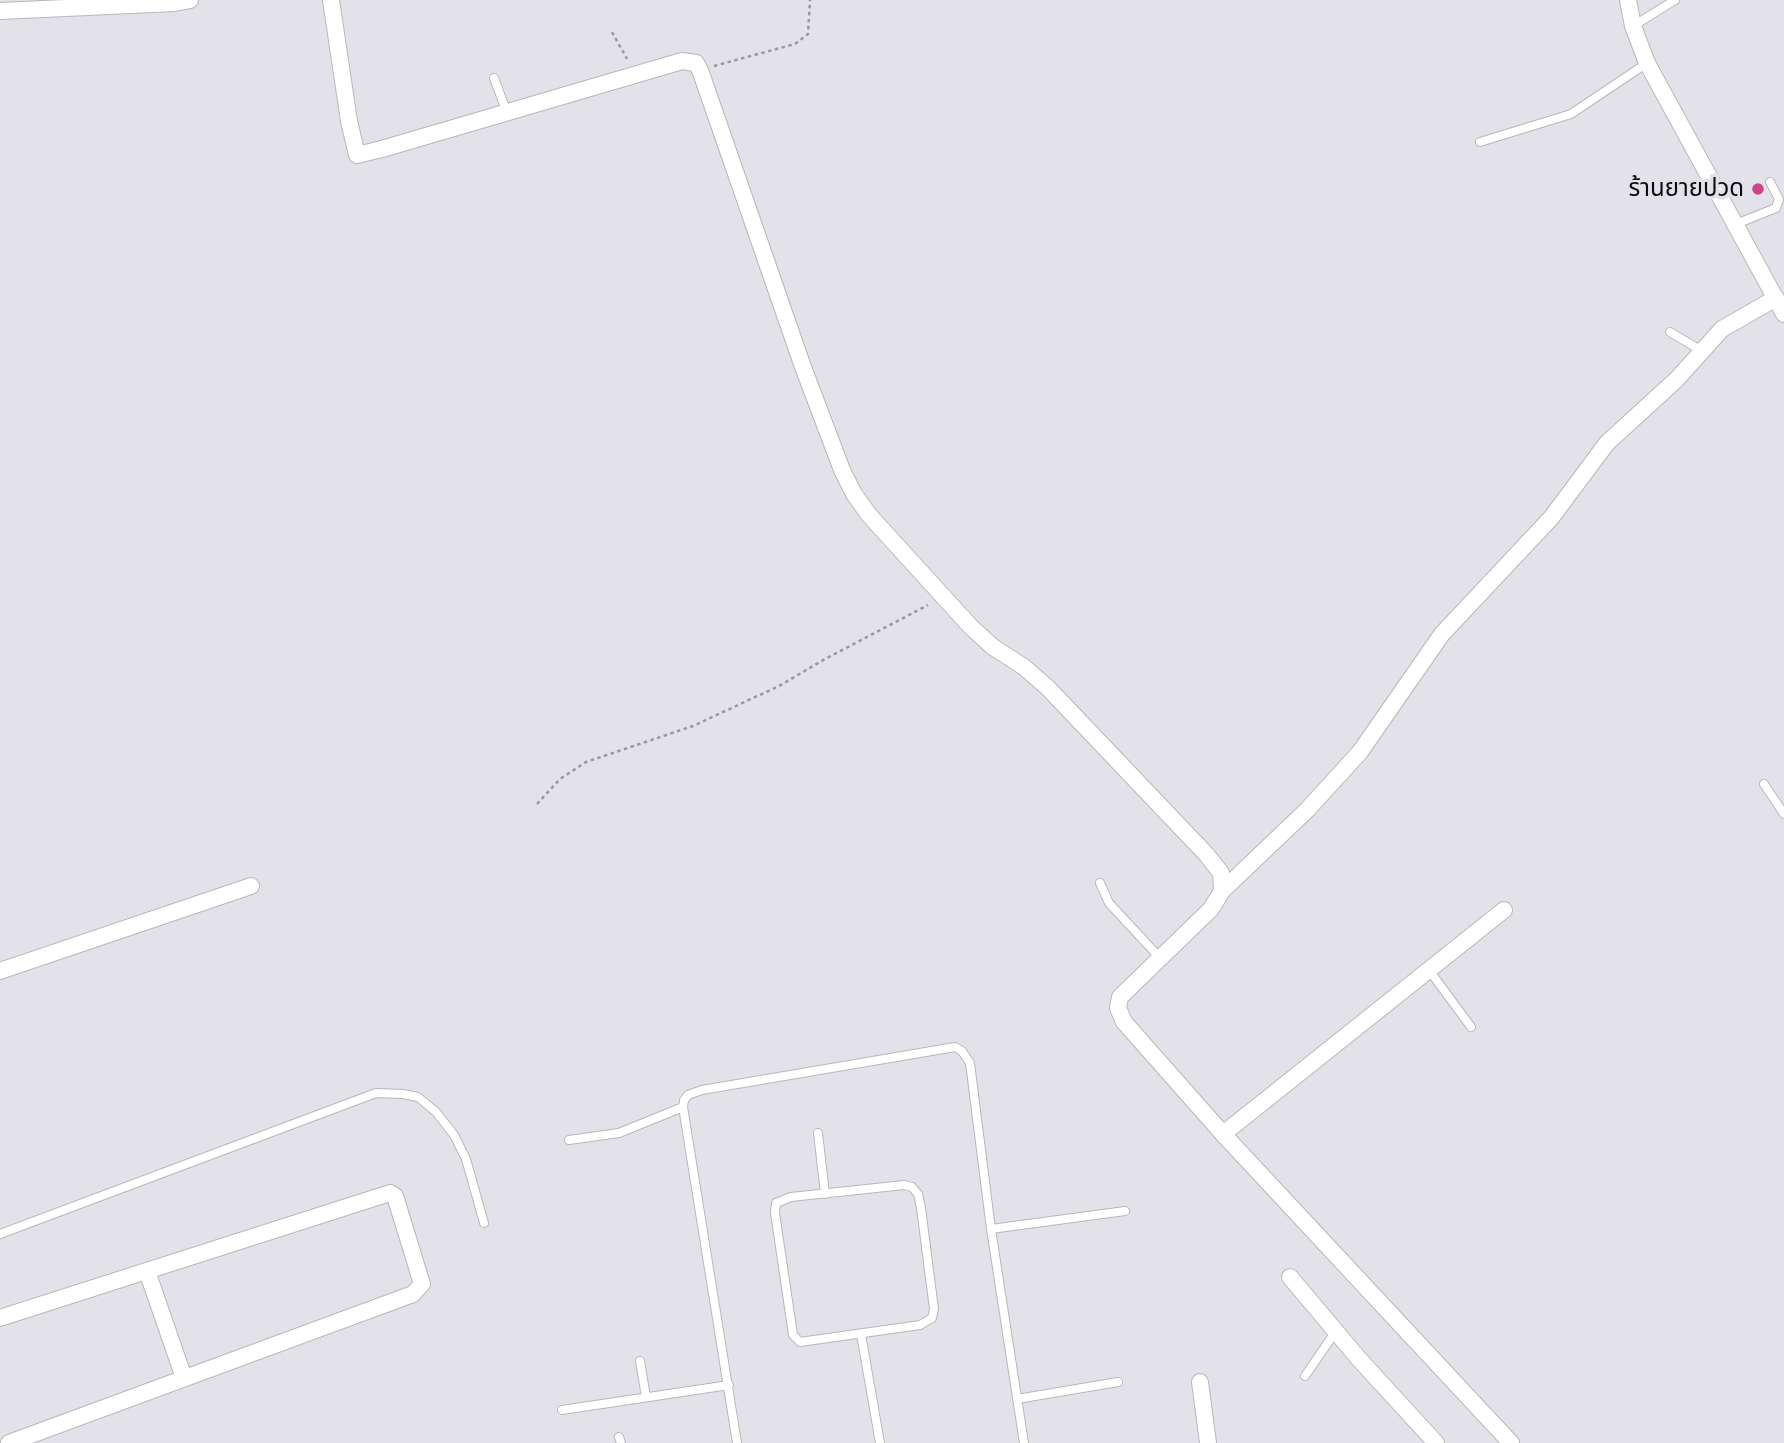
<!DOCTYPE html>
<html>
<head>
<meta charset="utf-8">
<style>
	body { margin:0 }
	canvas { display:block; background:#e3e2e9 }
</style>
</head>
<body>
<canvas width="1784" height="1443"></canvas>
<script>
const g = document.querySelector('canvas').getContext('2d');
g.lineJoin = 'round';
const shape = rows => new Path2D(rows.map(r => 'M' + r).join(''));
function stroke(path, color, width, dash) { g.strokeStyle = color; g.lineWidth = width; g.lineCap = dash ? 'butt' : 'round'; g.setLineDash(dash || []); g.stroke(path); }
function write(font, color, halo, rows, align = 'center') {
  g.font = font + ' "Public Sans","Noto Sans Thai",sans-serif'; g.lineWidth = 7; g.setLineDash([]); g.textBaseline = 'middle'; g.strokeStyle = halo; g.fillStyle = color; for (const [text, x, y, turn = 0] of rows) {
    g.save(); g.translate(x, y); g.rotate((+turn || 0) * Math.PI / 180); g.textAlign = isNaN(turn) ? turn : align; if (halo) g.strokeText(text, 0, 0); g.fillText(text, 0, 0); g.restore();
  }
}
const path = shape([
	[612,32,627,59],
	[714,66,795,44,808,34,810,0],
	[537,804,560,779,586,762,693,726,779,686,825,659,928,605]
]);
const service = shape([
	[1633,26,1675,0],
	[494,78,507,113],
	[1480,142,1571,114,1647,63],
	[1736,224,1776,208,1779,199,1770,182],
	[1670,332,1702,351],
	[1764,784,1784,814],
	[1100,883,1109,903,1160,958],
	[1429,970,1471,1027],
	[818,1133,825,1194],
	[569,1140,619,1133,683,1107],
	[904,1185,912,1187,918,1194,921,1208,934,1309,932,1318,920,1325,800,1342,793,1335,791,1321,775,1213,776,1203,791,1197,904,1185],
	[991,1229,1125,1211],
	[0,1234,376,1093,403,1094,418,1097,436,1112,454,1135,466,1159,484,1223],
	[861,1334,880,1443],
	[640,1361,646,1397],
	[1305,1376,1336,1331],
	[1017,1399,1118,1382],
	[562,1410,729,1385],
	[619,1437,621,1443],
	[737,1443,683,1107,684,1100,688,1095,702,1090,955,1047,962,1051,970,1063,991,1229,1024,1443]
]);
const minor = shape([
	[331,0,349,121,357,155,382,149,682,61,696,63,700,70,803,367,842,470,854,494,869,515,971,627,993,647,1024,667,1048,688,1206,854,1221,873,1222,891,1211,909,1120,997,1118,1008,1124,1022,1223,1134,1511,1443],
	[1628,0,1633,26,1647,63,1784,314],
	[0,11,175,3,190,0],
	[1222,891,1307,810,1360,752,1442,634,1551,518,1607,443,1677,379,1722,329,1776,298],
	[0,971,251,886],
	[1223,1134,1504,910],
	[147,1271,184,1378],
	[1290,1277,1359,1359,1436,1443],
	[0,1318,390,1193,395,1196,422,1284,413,1294,9,1443],
	[1200,1382,1208,1443]
]);
const markers = [
	[1758,189,7,"#cb4587"]
];
const poiNames = [
	["ร้านยายปวด",1744,189]
];
stroke(service, '#b7b7bd', 10);
stroke(minor, '#b7b7bd', 18);
stroke(path, '#99989d', 2.5, [3.5, 3.5]);
stroke(service, '#fff', 8);
stroke(minor, '#fff', 16);
for (const [x, y, r, color] of markers) { const dot = new Path2D(); dot.arc(x, y, r, 0, 2 * Math.PI); g.fillStyle = color; g.fill(dot); stroke(dot, '#e3e2e9', 2.5); }
write('24px', '#0d0d0f', '#e3e2e9', poiNames, 'right');
</script>
</body>
</html>
